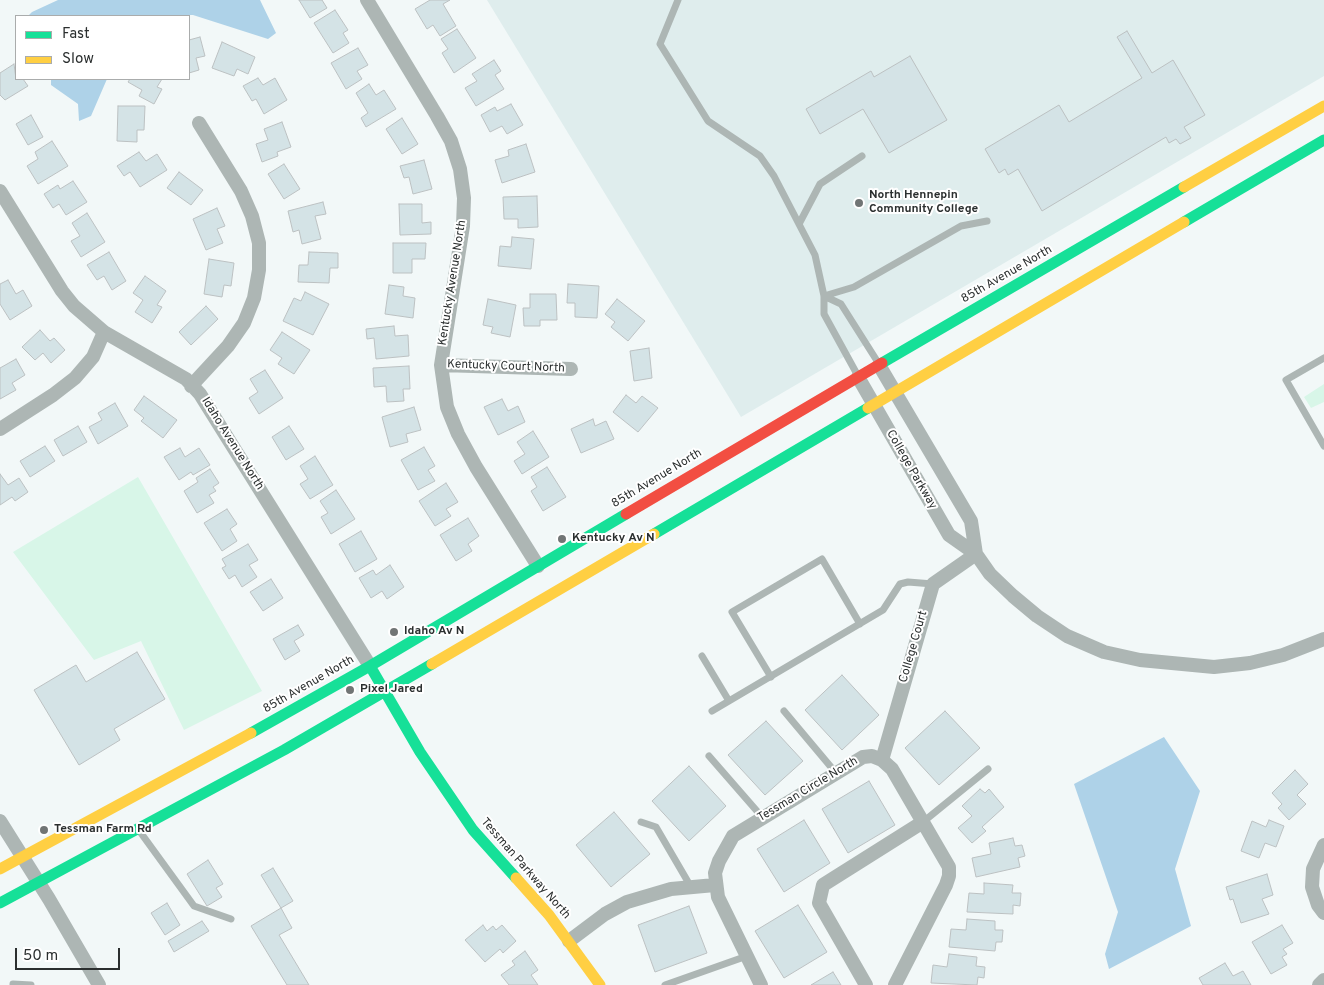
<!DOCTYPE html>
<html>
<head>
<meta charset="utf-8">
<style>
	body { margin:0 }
	#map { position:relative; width:1324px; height:985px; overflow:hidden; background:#f2f8f8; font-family:Overpass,sans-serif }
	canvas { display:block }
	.legend { position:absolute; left:15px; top:15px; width:175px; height:65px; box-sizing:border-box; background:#fff; border:1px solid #aaacac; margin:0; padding:6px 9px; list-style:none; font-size:15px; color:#2b2f2f }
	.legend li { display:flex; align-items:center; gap:10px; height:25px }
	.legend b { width:25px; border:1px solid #aaacac }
	.scale { position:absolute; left:15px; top:948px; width:105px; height:22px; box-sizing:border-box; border:2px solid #2b2f2f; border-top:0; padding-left:6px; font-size:15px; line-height:18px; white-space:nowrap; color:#2b2f2f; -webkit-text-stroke:4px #fff; paint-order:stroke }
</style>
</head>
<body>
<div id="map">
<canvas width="1324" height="985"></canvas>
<ul class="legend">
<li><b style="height:6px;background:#16e098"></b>Fast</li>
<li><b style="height:6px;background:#ffcf43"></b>Slow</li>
</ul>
<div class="scale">50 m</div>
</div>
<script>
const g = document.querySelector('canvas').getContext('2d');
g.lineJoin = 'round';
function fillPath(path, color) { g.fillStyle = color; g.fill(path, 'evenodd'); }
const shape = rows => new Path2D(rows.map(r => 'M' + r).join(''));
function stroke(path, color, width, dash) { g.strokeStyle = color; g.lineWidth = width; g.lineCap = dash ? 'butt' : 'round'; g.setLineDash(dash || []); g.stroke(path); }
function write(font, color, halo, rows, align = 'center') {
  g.font = font + ' Overpass,sans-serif'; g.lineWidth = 4; g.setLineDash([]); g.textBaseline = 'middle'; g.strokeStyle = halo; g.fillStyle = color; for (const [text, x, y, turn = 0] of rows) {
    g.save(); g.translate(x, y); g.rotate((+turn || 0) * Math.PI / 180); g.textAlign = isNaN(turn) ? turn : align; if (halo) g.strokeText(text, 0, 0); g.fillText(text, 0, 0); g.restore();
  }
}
const built = shape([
	[487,0,1324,0,1324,76,741,417]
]);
const green = shape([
	[1324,384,1324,402,1311,408,1304,397],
	[138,477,262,691,184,730,141,641,94,660,13,552]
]);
const water = shape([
	[58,0,260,0,276,33,268,39,193,15,28,16,32,12],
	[51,79,107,79,91,116,79,121,78,104,51,85],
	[1164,737,1200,791,1175,869,1191,926,1109,969,1105,954,1118,912,1074,784]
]);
const building = shape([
	[299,0,322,0,327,8,310,18,299,0],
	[430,0,450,0,443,4,456,26,440,36,433,25,427,29,415,9,430,0],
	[335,10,348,30,343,33,349,43,333,53,314,23,335,10],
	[457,29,476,58,454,73,442,53,448,49,441,39,457,29],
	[1127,31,1152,73,1173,60,1205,115,1184,127,1191,138,1180,144,1176,139,1169,143,1166,137,1042,211,1018,169,1008,175,1005,169,999,173,985,149,1059,105,1069,122,1142,78,1117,37,1127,31],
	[200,37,205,56,196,58,199,70,189,73,189,40,200,37],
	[222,42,255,57,248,74,237,69,234,76,212,68,222,42],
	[358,48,368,65,357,71,362,79,346,89,331,63,358,48],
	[910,56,947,120,889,153,863,109,820,134,806,109,871,71,874,77,910,56],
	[494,60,501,71,495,75,504,89,476,106,465,88,477,81,472,74,494,60],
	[14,64,16,79,23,79,28,86,5,100,0,95,0,73,14,64],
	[258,78,263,85,275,78,287,100,264,114,256,99,252,101,243,86,258,78],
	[130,79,162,79,157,87,162,89,154,104,139,96,142,90,128,82,130,79],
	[369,84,376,95,384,90,396,109,366,127,361,118,368,113,356,93,369,84],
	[511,104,523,125,507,134,502,126,490,132,481,115,495,107,497,111,511,104],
	[118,106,145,106,144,130,137,130,137,142,117,141,118,106],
	[31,115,43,137,28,145,16,124,31,115],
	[402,118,418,144,402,154,386,129,402,118],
	[282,122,291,147,277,152,278,156,262,162,256,144,268,140,264,129,282,122],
	[52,141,68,166,38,184,27,166,38,159,35,152,52,141],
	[526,144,535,172,502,183,495,160,509,156,508,150,526,144],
	[139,152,146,161,157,154,167,170,140,187,130,172,124,176,117,166,139,152],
	[424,160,432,189,413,194,409,177,404,178,400,166,424,160],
	[284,164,300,189,284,199,268,174,284,164],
	[179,172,203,190,191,205,167,188,179,172],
	[73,181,87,202,66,215,59,204,53,208,44,194,58,185,60,189,73,181],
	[537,196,538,227,518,228,518,219,504,219,503,197,537,196],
	[323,202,326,214,315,216,321,239,302,244,299,230,293,232,288,211,323,202],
	[399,204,422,204,422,223,431,222,431,234,400,235,399,204],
	[217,208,225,226,217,229,223,243,206,250,193,219,217,208],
	[87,213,105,242,81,257,71,241,80,236,72,223,87,213],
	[512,237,534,239,531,269,498,266,500,246,511,247,512,237],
	[393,243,426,243,425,259,412,259,412,273,393,273,393,243],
	[109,252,126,281,112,290,104,276,97,280,87,265,109,252],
	[309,252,338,253,338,268,330,268,329,283,298,282,299,265,308,265,309,252],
	[209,259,234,263,231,286,224,285,222,297,204,294,209,259],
	[145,276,166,291,157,305,162,307,152,323,135,312,143,300,133,293,145,276],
	[8,280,16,294,23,290,32,306,10,320,0,304,0,284,8,280],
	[568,284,599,286,597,318,575,317,575,303,567,303,568,284],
	[389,285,404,287,403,296,415,298,413,318,385,314,389,285],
	[305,292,329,304,313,335,283,321,294,298,301,301,305,292],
	[530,294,556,294,557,320,540,320,540,326,524,326,523,308,530,308,530,294],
	[488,299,516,305,510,337,491,333,493,327,483,325,488,299],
	[617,299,645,321,628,341,611,327,615,322,605,314,617,299],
	[206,306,218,319,191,345,179,332,206,306],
	[394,326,395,336,408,335,409,356,376,359,374,338,367,339,366,329,394,326],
	[40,330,50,341,54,338,65,350,51,363,43,353,35,360,22,347,40,330],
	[282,332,310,350,294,374,278,364,282,358,270,350,282,332],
	[649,348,652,378,634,381,630,351,649,348],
	[16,359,25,375,12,383,16,390,0,399,0,368,16,359],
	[409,366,410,389,403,389,404,401,387,402,386,386,374,387,373,368,409,366],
	[265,370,283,398,259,414,249,398,258,392,250,379,265,370],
	[626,395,636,403,642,396,658,408,638,432,613,412,626,395],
	[144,396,177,420,163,438,141,421,144,418,134,410,144,396],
	[502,399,508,411,518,406,525,422,498,435,484,407,502,399],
	[115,403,128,426,98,444,89,427,102,420,98,413,115,403],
	[414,407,421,430,406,434,408,442,390,447,382,417,414,407],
	[593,419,595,426,606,421,614,439,581,453,571,429,593,419],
	[78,426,87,442,63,456,54,440,78,426],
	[289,426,304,449,286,460,272,437,289,426],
	[533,431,549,457,522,474,514,461,525,454,517,442,533,431],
	[45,446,55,461,30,477,20,461,45,446],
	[424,447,435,466,428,470,435,481,418,490,401,460,424,447],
	[180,448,185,457,199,448,210,465,193,475,191,472,179,480,164,457,180,448],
	[315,456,333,485,310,499,300,484,308,479,300,466,315,456],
	[547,467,566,497,543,511,531,491,537,487,531,477,547,467],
	[210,469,219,483,213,487,216,491,209,495,214,503,197,513,184,491,198,482,196,478,210,469],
	[0,474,8,485,19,478,28,492,15,501,12,497,0,505,0,474],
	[446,483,458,502,446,509,451,516,435,526,419,501,446,483],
	[336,490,355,519,331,534,321,517,328,513,320,501,336,490],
	[227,509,237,524,230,529,237,541,222,551,204,523,227,509],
	[468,518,479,536,468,544,472,551,456,561,440,535,468,518],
	[361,531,377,559,355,572,339,544,361,531],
	[248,544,258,560,249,565,257,577,242,587,235,575,229,579,222,568,226,566,222,559,248,544],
	[390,565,404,587,387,599,382,591,371,598,359,578,373,570,376,575,390,565],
	[271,579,283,598,263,611,250,592,271,579],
	[298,625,304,635,294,641,300,651,285,660,273,639,298,625],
	[137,652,165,699,114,729,120,740,79,765,34,690,76,665,86,682,137,652],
	[842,675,879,715,842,750,805,710,842,675],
	[945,711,980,748,939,785,905,748,945,711],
	[766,721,803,761,765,795,728,755,766,721],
	[689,766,726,806,689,841,652,801,689,766],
	[1295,770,1308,784,1297,795,1306,804,1289,820,1278,808,1282,804,1272,793,1295,770],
	[869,781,895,825,848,853,822,809,869,781],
	[980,789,985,793,989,789,1004,807,982,827,986,831,972,843,958,828,972,816,962,806,980,789],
	[614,812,650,854,611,887,576,845,614,812],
	[804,820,830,863,784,892,757,849,804,820],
	[1269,820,1284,826,1276,847,1265,843,1259,858,1241,851,1252,821,1266,827,1269,820],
	[1013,838,1015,846,1022,845,1025,856,1018,858,1020,867,976,877,972,858,991,854,989,843,1013,838],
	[208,860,223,884,216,888,222,897,207,906,187,874,208,860],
	[273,868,293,901,281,908,261,875,273,868],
	[1267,874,1273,895,1262,899,1269,914,1241,923,1233,899,1230,900,1226,887,1267,874],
	[984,883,1013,885,1012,893,1021,893,1020,906,1013,905,1013,914,967,912,969,893,984,894,984,883],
	[167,903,180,925,165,935,151,913,167,903],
	[798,905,827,952,784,978,755,931,798,905],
	[689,906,707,953,655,972,638,925,689,906],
	[281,908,292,928,279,935,309,985,287,985,251,926,281,908],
	[967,919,995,921,995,930,1003,930,1002,942,996,942,995,951,949,947,951,929,966,930,967,919],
	[202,921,209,931,174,952,168,941,202,921],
	[483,925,487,931,493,926,496,930,502,925,516,941,503,953,500,949,485,962,465,940,483,925],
	[1282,925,1293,943,1283,949,1287,954,1282,957,1287,965,1271,974,1252,942,1282,925],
	[525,951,538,970,531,975,538,985,509,985,501,975,515,965,512,961,525,951],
	[949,954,977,957,976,966,985,967,984,978,978,977,977,985,931,983,933,965,947,967,949,954],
	[1225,963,1233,976,1243,971,1251,985,1203,985,1199,978,1225,963],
	[833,972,841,985,811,985,833,972]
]);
const lane = shape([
	[678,0,660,44,708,121,760,156,774,176,815,255,824,296,824,314,858,376],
	[799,224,820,184,862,156],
	[824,296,854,287,961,226,987,221],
	[824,296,841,304,879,364],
	[1324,358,1286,380,1324,446],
	[702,656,729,701],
	[771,677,732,612,822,559,860,624],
	[712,711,883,610,900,584,908,582,933,584],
	[784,711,836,773],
	[709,756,763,818],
	[641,822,656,827,691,887],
	[923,822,988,769],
	[138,829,194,906,231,919],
	[13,984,31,985],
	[665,985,747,956]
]);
const street = shape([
	[367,0,437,116,451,141,460,169,464,198,463,226,441,365,447,407,458,434,476,467,538,566],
	[0,191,62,291,74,306,104,332,186,379,200,394,370,666],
	[441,365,571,369],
	[879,365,971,521,976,554],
	[858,377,949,535,976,554,990,574,1013,596,1037,616,1067,636,1104,652,1140,660,1214,667,1250,663,1283,655,1324,639],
	[191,386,228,346,244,323,254,298,259,270,259,243,252,216,241,191,199,123],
	[0,429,53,395,75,378,93,357,104,332],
	[882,760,933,584,976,554],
	[0,821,49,899,99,985],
	[1324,845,1313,869,1312,887,1318,905,1324,913],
	[569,941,605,914,627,902,671,889,715,885],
	[761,985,718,897,715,873,719,861,733,836,863,757,872,756,882,760,892,769,949,867,949,876,946,885,895,985],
	[866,985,819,903,823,885,923,822],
	[1319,985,1324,980]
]);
const fast = shape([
	[1184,222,1324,140],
	[882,363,1184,187],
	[654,534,868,408],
	[370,666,420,752,473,830,516,878],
	[251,733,370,666,626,514],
	[0,903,284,750,432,664]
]);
const slow = shape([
	[1184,187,1324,106],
	[868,408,1184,222],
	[432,664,654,534],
	[0,869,251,733],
	[516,878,549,915,600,985]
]);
const jam = shape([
	[626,514,882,363]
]);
const markers = [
	[859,203,5,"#717575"],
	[562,539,5,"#717575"],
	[394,632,5,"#717575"],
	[350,690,5,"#717575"],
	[44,830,5,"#717575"]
];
const poiNames = [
	["North Hennepin",869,196],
	["Community College",869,210],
	["Kentucky Av N",572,539],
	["Idaho Av N",404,632],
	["Pixel Jared",360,690],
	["Tessman Farm Rd",54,830]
];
const streetNames = [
	["85th Avenue North",1007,275,-30],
	["Kentucky Avenue North",453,283,-81],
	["Kentucky Court North",506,367,2],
	["Idaho Avenue North",232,444,58],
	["College Parkway",911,470,60],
	["85th Avenue North",657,479,-31],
	["College Court",914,647,-74],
	["85th Avenue North",309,685,-30],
	["Tessman Circle North",808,790,-31],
	["Tessman Parkway North",525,869,49]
];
fillPath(built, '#dfeded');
fillPath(green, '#d8f6e8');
fillPath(water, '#aed2e8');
fillPath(building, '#d4e3e6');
stroke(building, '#bcc1c2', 1);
stroke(lane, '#adb6b4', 7);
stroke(street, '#adb6b4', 14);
stroke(fast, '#16e098', 11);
stroke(slow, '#ffcf43', 11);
stroke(jam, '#f24e42', 11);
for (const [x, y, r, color] of markers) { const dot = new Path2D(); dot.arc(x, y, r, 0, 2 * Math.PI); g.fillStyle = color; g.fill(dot); stroke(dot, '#fff', 2); }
write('bold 12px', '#2b2f2f', '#fff', poiNames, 'left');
write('12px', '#2b2f2f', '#fff', streetNames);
</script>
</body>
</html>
